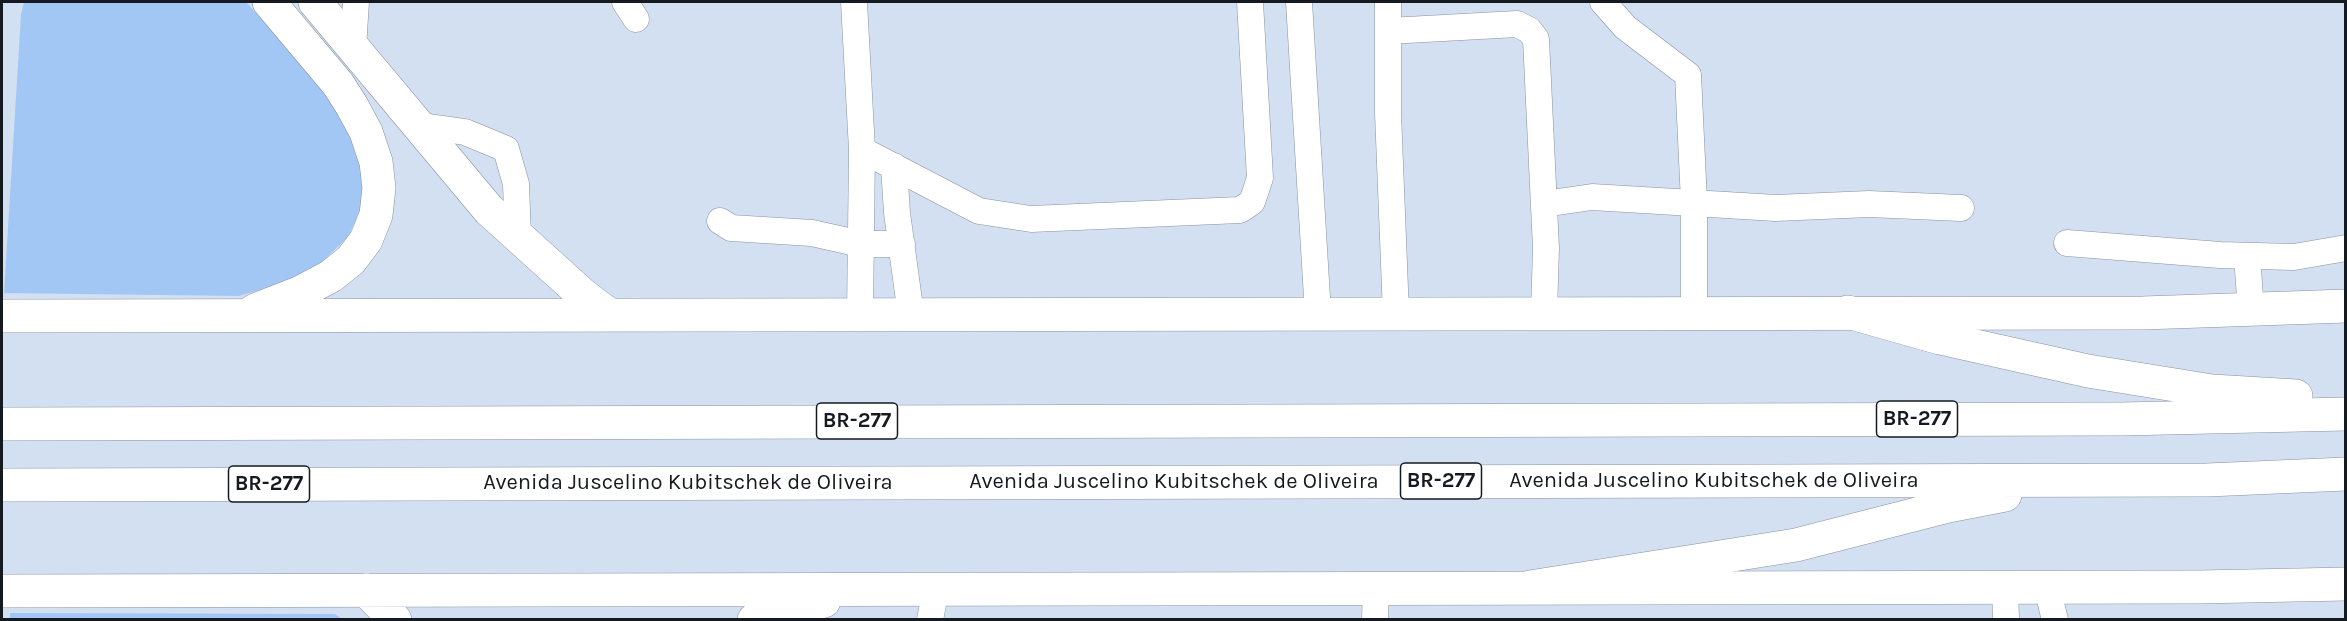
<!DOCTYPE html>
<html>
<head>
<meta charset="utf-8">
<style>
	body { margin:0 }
	#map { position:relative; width:2347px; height:621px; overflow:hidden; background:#d3e0f1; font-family:Karla,sans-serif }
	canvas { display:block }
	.frame { position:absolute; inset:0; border:3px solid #151a20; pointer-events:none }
</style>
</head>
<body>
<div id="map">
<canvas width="2347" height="621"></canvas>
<div class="frame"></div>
</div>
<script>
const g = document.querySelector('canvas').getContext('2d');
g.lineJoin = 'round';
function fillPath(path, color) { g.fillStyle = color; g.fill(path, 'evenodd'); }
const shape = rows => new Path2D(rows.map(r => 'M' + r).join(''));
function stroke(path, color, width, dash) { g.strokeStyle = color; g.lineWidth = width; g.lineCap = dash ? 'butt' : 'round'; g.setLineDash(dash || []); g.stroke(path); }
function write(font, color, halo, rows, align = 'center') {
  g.font = font + ' Karla,sans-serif'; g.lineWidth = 6; g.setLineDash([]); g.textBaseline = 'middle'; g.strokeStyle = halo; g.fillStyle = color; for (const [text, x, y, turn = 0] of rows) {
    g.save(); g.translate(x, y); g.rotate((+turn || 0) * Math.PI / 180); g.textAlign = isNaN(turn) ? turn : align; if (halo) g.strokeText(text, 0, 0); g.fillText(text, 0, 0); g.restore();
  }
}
const green = shape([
	[24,2,246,2,324,88,353,132,363,173,362,206,348,237,321,263,283,283,239,296,4,293,21,15],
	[10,613,335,614,342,619,10,620]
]);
const minor = shape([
	[625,2,636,19],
	[854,2,862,150,860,315],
	[1299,2,1318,314],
	[1388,2,1388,113,1396,314],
	[1603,2,1625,27,1688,75,1694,202,1694,313],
	[1388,31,1517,24,1529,30,1536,39,1546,248,1544,313],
	[353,48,356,2],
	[415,125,465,132,506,149,516,184,518,238],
	[862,150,979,211,1031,219,1240,210,1252,202,1260,178,1250,2],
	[894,166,897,213,911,315],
	[1544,204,1592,197,1776,208,1869,204,1961,208],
	[720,221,731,228,812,233,861,244,902,244],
	[2067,243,2220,255,2294,257,2346,248],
	[2247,256,2251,311],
	[2005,587,2006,620],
	[2047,587,2055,620],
	[930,620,936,588],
	[1375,620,1376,587]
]);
const major = shape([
	[315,2,489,210,583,295,608,314],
	[255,310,301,292,331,276,351,260,366,240,376,215,379,188,376,162,366,132,352,106,338,84,269,2],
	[2,316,2143,313,2346,306],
	[366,590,395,620],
	[2,591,2199,587,2346,584],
	[754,620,824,601]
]);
const highway = shape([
	[1848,312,1940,338,2088,371,2212,391,2296,396],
	[2,424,2122,419,2346,414],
	[2,485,2207,480,2346,474],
	[1530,587,1796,545,1948,506,2005,495]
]);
const shields = [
	[1917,419,81],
	[857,421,81],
	[1441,481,81],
	[269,484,81]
];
const shieldNames = [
	["BR-277",1917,419],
	["BR-277",857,421],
	["BR-277",1441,481],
	["BR-277",269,484]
];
const streetNames = [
	["Avenida Juscelino Kubitschek de Oliveira",1714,481],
	["Avenida Juscelino Kubitschek de Oliveira",1174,482],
	["Avenida Juscelino Kubitschek de Oliveira",688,483]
];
fillPath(green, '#a2c7f5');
stroke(minor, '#8692a2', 27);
stroke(major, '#8692a2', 34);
stroke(highway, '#8692a2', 34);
stroke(minor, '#fff', 26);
stroke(major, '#fff', 33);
stroke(highway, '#fff', 33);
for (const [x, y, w] of shields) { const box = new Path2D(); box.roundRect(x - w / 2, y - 18, w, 36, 4.5); g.fillStyle = '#fff'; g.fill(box); stroke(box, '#151a20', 1.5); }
write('bold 21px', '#151a20', null, shieldNames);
write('22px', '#151a20', '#fff', streetNames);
</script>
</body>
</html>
